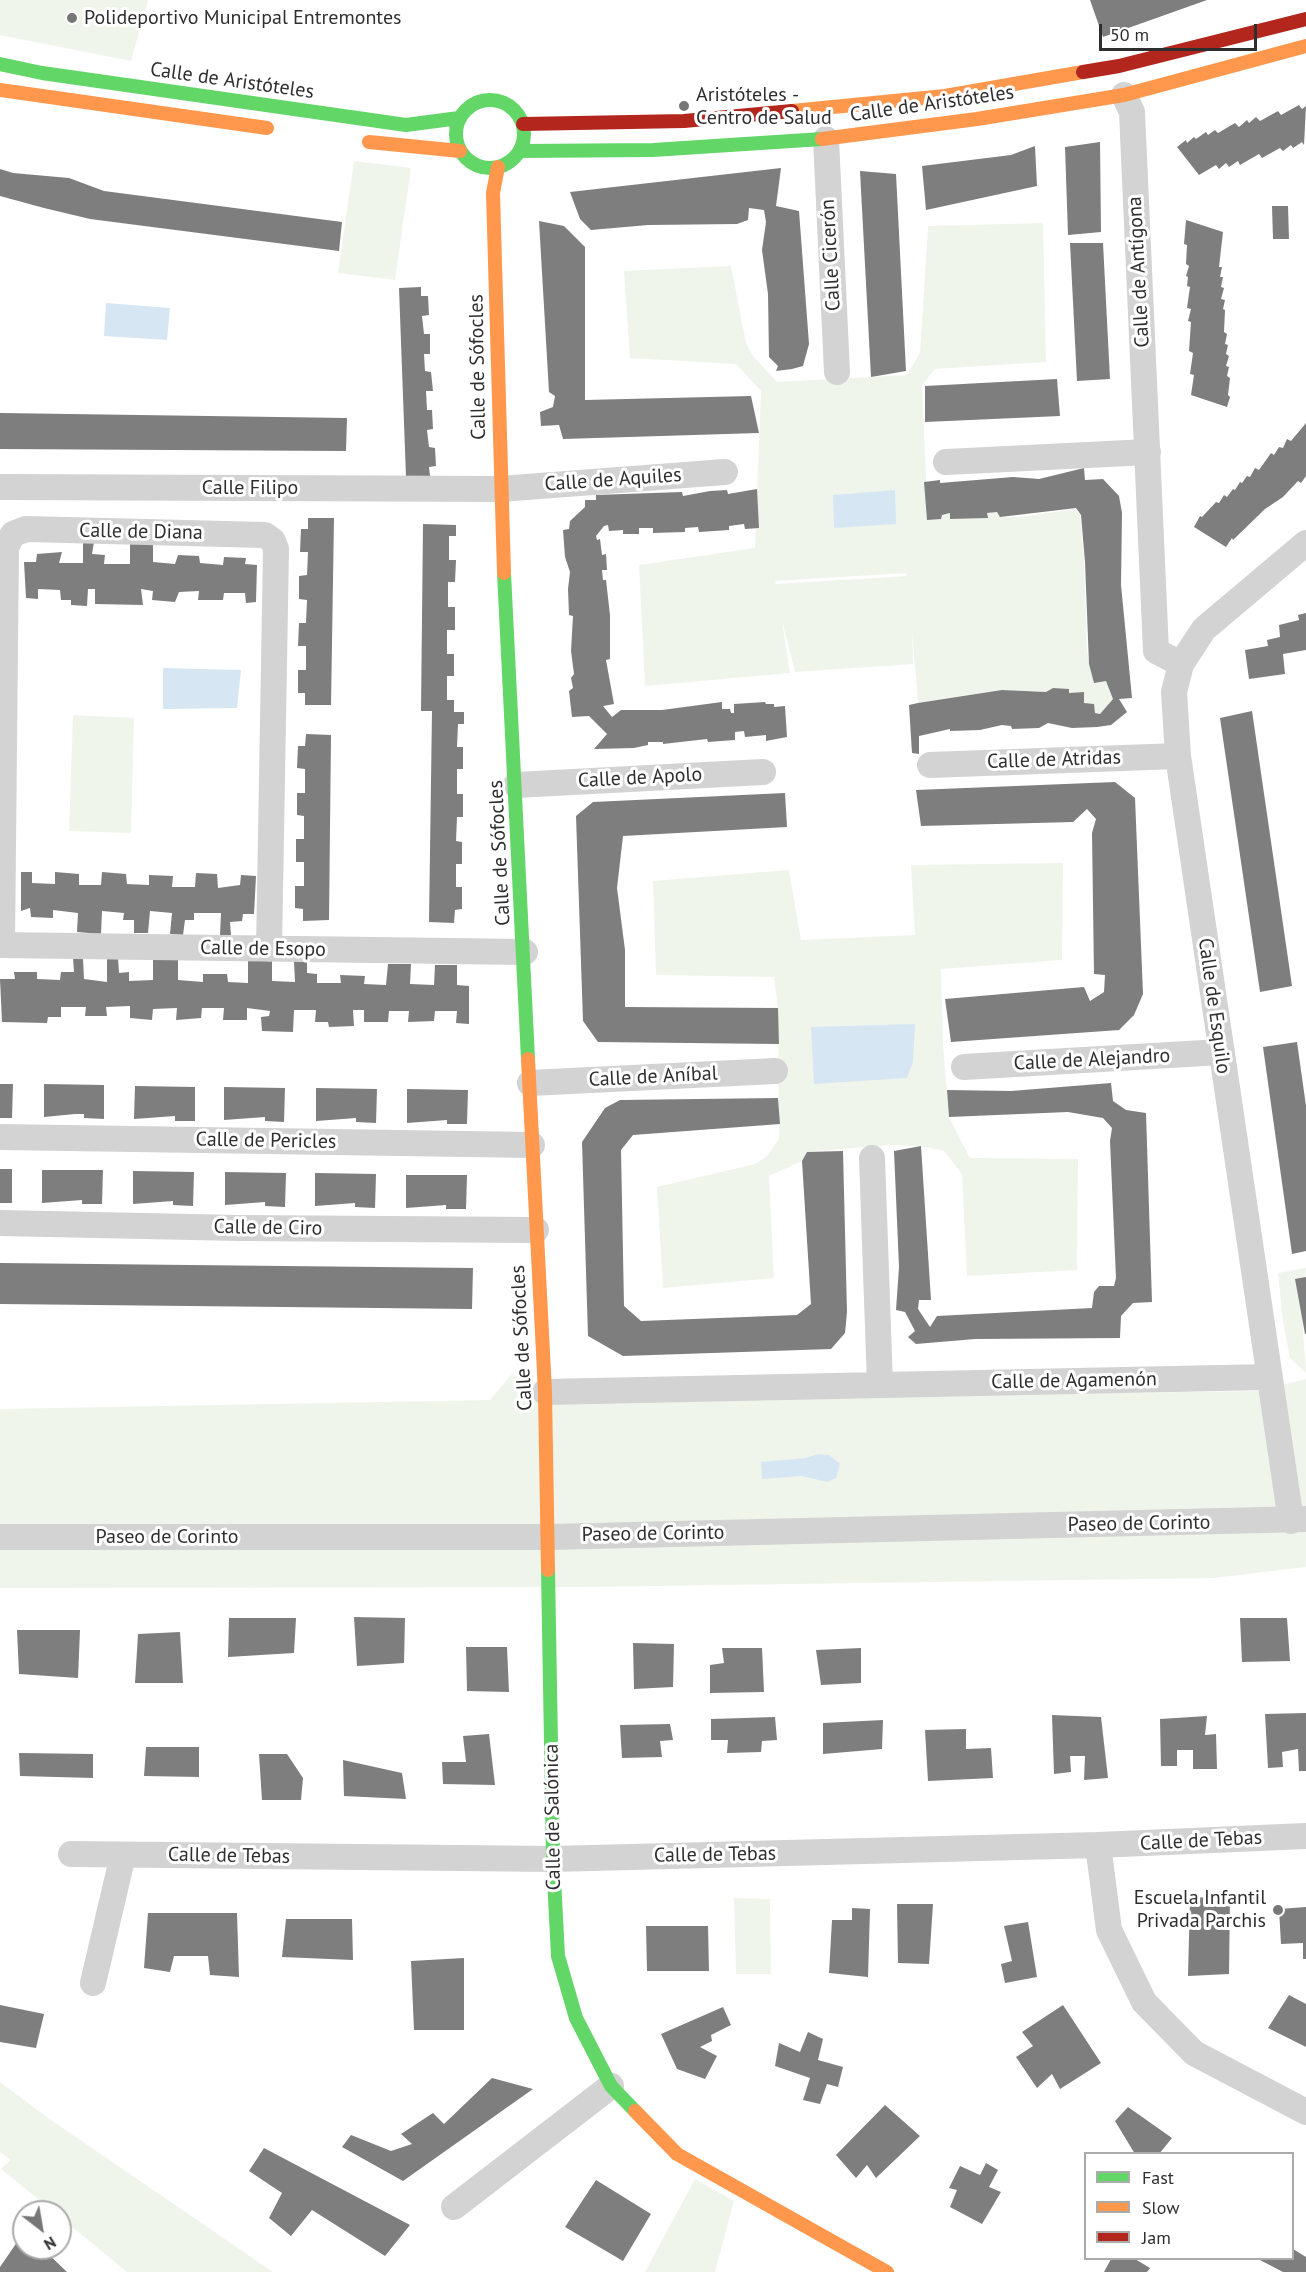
<!DOCTYPE html>
<html>
<head>
<meta charset="utf-8">
<style>
	body { margin:0 }
	#map { position:relative; width:1306px; height:2272px; overflow:hidden; background:#fff; font-family:"PT Sans",sans-serif }
	canvas { display:block }
	.legend { position:absolute; left:1084px; top:2152px; width:210px; height:108px; box-sizing:border-box; background:#fff; border:2px solid #ababab; margin:0; padding:8px 10px; list-style:none; font-size:18px; color:#2e2e2e }
	.legend li { display:flex; align-items:center; gap:12px; height:30px }
	.legend b { width:30px; border:2px solid #ababab }
	.north { position:absolute; left:12px; top:2200px; width:60px; height:60px; box-sizing:border-box; background:#fff; border:2px solid #ababab; border-radius:50%; rotate:149deg; font-size:16px; font-weight:700; line-height:24px; text-align:center; color:#2e2e2e }
	.north::after { content:''; display:block; margin:auto; width:21px; height:27px; background:#777; clip-path:polygon(50% 0,100% 100%,50% 72%,0 100%) }
	.scale { position:absolute; left:1099px; top:24px; width:158px; height:27px; box-sizing:border-box; border:3px solid #2e2e2e; border-top:0; padding-left:8px; font-size:18px; line-height:21px; white-space:nowrap; color:#2e2e2e; -webkit-text-stroke:4px #fff; paint-order:stroke }
</style>
</head>
<body>
<div id="map">
<canvas width="1306" height="2272"></canvas>
<ul class="legend">
<li><b style="height:8px;background:#63d668"></b>Fast</li>
<li><b style="height:8px;background:#ff974d"></b>Slow</li>
<li><b style="height:8px;background:#b3261e"></b>Jam</li>
</ul>
<div class="north">N</div>
<div class="scale">50 m</div>
</div>
<script>
const g = document.querySelector('canvas').getContext('2d');
g.lineJoin = 'round';
function fillPath(path, color) { g.fillStyle = color; g.fill(path, 'evenodd'); }
const shape = rows => new Path2D(rows.map(r => 'M' + r).join(''));
function stroke(path, color, width, dash) { g.strokeStyle = color; g.lineWidth = width; g.lineCap = dash ? 'butt' : 'round'; g.setLineDash(dash || []); g.stroke(path); }
function write(font, color, halo, rows, align = 'center') {
  g.font = font + ' "PT Sans",sans-serif'; g.lineWidth = 6; g.setLineDash([]); g.textBaseline = 'middle'; g.strokeStyle = halo; g.fillStyle = color; for (const [text, x, y, turn = 0] of rows) {
    g.save(); g.translate(x, y); g.rotate((+turn || 0) * Math.PI / 180); g.textAlign = isNaN(turn) ? turn : align; if (halo) g.strokeText(text, 0, 0); g.fillText(text, 0, 0); g.restore();
  }
}
const green = shape([
	[0,0,148,0,131,61,0,35],
	[354,161,411,168,395,280,338,273],
	[1043,223,1046,362,935,369,922,385,928,519,950,513,951,519,987,518,987,513,997,512,1001,517,1020,517,1076,509,1080,515,1084,560,1087,652,1094,683,1106,681,1113,699,1106,707,1100,714,1095,713,1094,705,1084,703,1084,692,1069,693,1069,689,1053,688,1046,692,1001,690,918,703,912,631,913,664,795,672,782,621,790,673,645,686,639,565,755,548,761,391,736,364,630,358,624,271,731,266,746,343,753,356,777,382,907,375,920,353,928,226],
	[906,573,907,576,776,584,775,581],
	[73,715,134,718,131,833,69,831],
	[1063,863,1062,960,941,969,943,1045,949,1117,970,1158,1078,1159,1077,1270,967,1276,962,1174,944,1151,921,1146,889,1145,807,1152,802,1161,769,1176,774,1278,663,1288,657,1187,755,1164,766,1157,779,1139,778,1008,774,977,656,975,653,881,789,870,801,940,915,935,911,865],
	[1306,1268,1302,1317,1306,1373,1290,1358,1283,1321,1278,1273],
	[512,1374,565,1401,1257,1391,1306,1379,1306,1567,1213,1578,583,1587,0,1588,0,1409,490,1400],
	[734,1898,770,1899,771,1974,736,1974],
	[0,2082,51,2120,273,2272,127,2272,60,2217,60,2212,54,2212,1,2169,10,2160,0,2152],
	[695,2179,734,2201,715,2272,645,2272]
]);
const water = shape([
	[106,303,170,308,167,340,104,336],
	[895,490,896,524,834,528,833,495],
	[163,668,241,670,237,708,163,709],
	[915,1024,913,1062,907,1078,814,1084,811,1027],
	[818,1454,829,1455,840,1464,836,1478,827,1482,802,1476,762,1479,761,1462,805,1458]
]);
const building = shape([
	[1090,0,1207,0,1103,37],
	[1299,105,1302,109,1306,106,1304,145,1302,142,1293,148,1291,145,1283,151,1280,148,1262,158,1259,154,1240,165,1238,161,1229,167,1226,163,1219,169,1216,165,1199,175,1177,147,1186,140,1187,143,1194,137,1196,139,1206,132,1208,135,1215,130,1218,133,1235,123,1239,127,1247,120,1249,123,1256,117,1260,121,1278,111,1281,115],
	[1100,142,1101,232,1068,235,1065,147],
	[1035,146,1037,186,926,210,922,166,1011,155],
	[781,168,776,206,799,211,809,344,803,366,792,369,776,371,778,366,769,357,768,294,762,250,766,222,764,210,749,208,748,220,737,224,648,225,591,230,580,219,570,192],
	[0,169,13,173,69,178,104,191,342,222,339,251,90,219,44,208,0,196],
	[860,171,896,174,906,371,871,377],
	[1272,206,1288,206,1289,239,1273,239],
	[1186,220,1223,232,1219,267,1222,267,1220,277,1223,277,1221,287,1224,288,1221,299,1225,300,1223,309,1225,310,1224,332,1227,334,1225,344,1228,345,1226,354,1229,356,1226,366,1229,367,1227,376,1230,378,1228,395,1230,397,1227,407,1191,395,1194,375,1190,374,1193,353,1189,351,1191,322,1188,321,1191,309,1187,308,1190,287,1187,286,1188,277,1186,276,1189,266,1186,264,1187,245,1184,244],
	[539,221,564,226,585,247,585,400,751,396,759,433,563,439,559,425,541,426,540,412,553,407,555,396,549,392],
	[1070,243,1103,243,1110,379,1077,381],
	[421,287,421,296,428,296,429,315,422,316,424,334,430,334,430,354,424,354,425,371,431,372,433,391,426,391,427,410,432,410,433,429,427,430,429,447,435,448,436,466,429,467,430,476,406,477,399,288],
	[1057,379,1060,416,925,422,925,386],
	[0,413,347,418,346,451,0,449],
	[1306,423,1306,476,1301,483,1298,481,1283,497,1265,509,1233,540,1232,538,1226,547,1194,527,1200,516,1202,517,1216,502,1219,503,1224,495,1227,497,1233,489,1235,490,1240,482,1242,483,1247,476,1250,477,1255,468,1259,470,1271,453,1274,455,1279,447,1283,448,1287,439,1291,441],
	[1084,468,1085,480,1103,479,1119,496,1122,513,1121,585,1132,698,1119,699,1127,712,1111,725,1097,727,1072,728,1048,723,1039,728,1012,729,1011,726,1002,725,980,730,950,731,950,729,919,736,919,754,912,753,909,705,918,703,1002,690,1046,692,1053,688,1069,689,1069,693,1084,692,1084,703,1094,704,1095,713,1100,714,1113,699,1106,681,1094,683,1089,664,1085,562,1081,515,1076,508,1000,517,997,512,987,513,988,518,950,519,950,513,942,515,941,519,927,520,924,482,940,480,940,483,1013,477,1039,479],
	[757,489,759,528,745,529,744,524,729,526,729,530,699,532,698,527,685,528,685,532,653,533,653,528,639,528,639,534,623,534,623,530,609,531,608,525,604,526,596,536,597,540,600,539,602,555,606,554,607,570,602,570,603,580,606,580,610,615,610,659,606,660,614,704,603,706,612,717,621,710,662,710,722,702,722,709,730,709,731,713,734,713,734,704,765,702,766,704,774,704,774,707,785,706,787,737,766,741,766,735,745,737,744,731,735,732,735,740,708,742,707,739,663,744,663,742,648,742,648,745,634,748,594,749,607,734,589,716,572,717,569,691,573,688,571,678,574,674,571,651,573,616,569,615,568,589,570,572,565,557,563,530,569,529,570,521,585,507,585,500,596,500,596,495,682,492,683,496,710,491,727,490,728,494],
	[308,518,334,518,331,705,305,705,305,693,298,693,298,670,306,670,306,646,298,646,299,623,306,623,307,600,299,599,299,576,307,575,308,552,300,552,301,529,308,529],
	[423,524,456,525,456,536,449,536,449,560,456,560,455,582,448,582,448,607,455,607,455,630,447,630,447,654,454,654,454,676,447,676,447,700,454,700,454,712,464,712,464,724,458,724,457,747,463,747,463,769,457,769,457,794,463,794,463,817,457,817,456,841,462,842,462,864,456,864,456,887,462,887,462,909,455,910,454,923,429,922,432,711,421,711],
	[83,541,94,542,92,554,105,555,104,564,130,564,130,541,153,542,153,562,175,564,178,555,199,556,200,563,223,565,224,557,246,558,245,564,257,565,256,602,246,603,245,593,224,593,223,600,198,600,199,591,179,592,175,602,152,600,153,591,141,589,143,605,95,604,95,589,88,589,87,606,71,605,71,600,61,600,60,590,38,589,38,599,26,598,24,562,36,562,37,554,62,552,59,563,83,563],
	[1306,613,1306,650,1283,654,1285,674,1249,679,1245,650,1268,646,1267,640,1280,637,1279,625,1299,620,1298,615],
	[1252,711,1292,986,1260,992,1220,718],
	[306,734,331,735,329,920,303,921,303,909,295,908,295,886,304,886,304,862,296,862,296,839,304,839,304,816,297,815,297,793,305,793,305,769,297,768,298,746,305,746],
	[1115,782,1135,798,1143,994,1134,1015,1119,1030,951,1042,945,999,1084,987,1090,1001,1104,992,1105,975,1094,974,1092,833,1096,819,1087,809,1073,822,921,826,916,790],
	[785,793,787,827,623,836,617,888,625,950,625,1007,778,1008,779,1044,598,1042,583,1021,576,816,593,802],
	[21,872,32,872,32,883,55,884,55,872,79,874,79,885,101,885,102,872,126,874,127,884,149,885,149,875,173,876,172,887,195,887,196,873,217,874,218,888,240,885,241,875,256,876,254,914,243,914,242,921,230,922,231,935,220,935,221,913,194,913,194,920,185,920,183,935,170,934,172,913,150,911,148,933,134,933,134,920,123,920,124,913,102,911,101,934,77,932,78,913,53,910,53,918,31,917,30,908,21,911],
	[73,958,83,958,84,979,107,982,107,958,118,958,119,973,129,972,129,981,153,980,153,959,178,959,178,980,203,982,203,974,227,974,228,982,248,983,248,961,272,961,272,981,295,982,294,961,307,960,307,973,317,974,317,983,341,983,340,975,365,976,364,984,386,985,388,964,411,964,410,984,434,985,435,965,457,965,457,985,469,986,469,1024,456,1023,457,1011,435,1011,434,1021,408,1022,409,1011,389,1011,388,1022,364,1022,364,1010,353,1010,354,1026,329,1027,328,1022,315,1022,316,1010,294,1010,293,1032,262,1031,261,1017,269,1016,270,1011,247,1008,247,1020,223,1020,224,1008,202,1008,201,1018,176,1020,177,1008,153,1009,152,1020,130,1018,130,1006,106,1007,107,1016,85,1016,86,1007,61,1007,61,1017,48,1017,47,1023,2,1022,0,979,15,979,14,972,37,972,37,979,60,980,61,972,74,972],
	[1297,1042,1306,1106,1306,1251,1292,1254,1263,1047],
	[1111,1083,1113,1101,1126,1110,1146,1113,1152,1302,1133,1303,1121,1316,1120,1338,975,1339,916,1344,908,1337,915,1331,905,1312,896,1310,899,1267,894,1151,921,1146,931,1300,919,1300,918,1309,930,1327,937,1316,1092,1308,1094,1292,1099,1286,1114,1286,1116,1278,1110,1141,1112,1128,1103,1118,1068,1112,949,1117,947,1090,1011,1091],
	[0,1084,13,1084,12,1118,0,1118],
	[44,1084,104,1085,104,1119,84,1118,84,1114,75,1114,44,1117],
	[135,1086,195,1087,195,1121,175,1121,175,1116,134,1119],
	[224,1087,285,1088,284,1122,265,1121,265,1117,224,1120],
	[316,1088,377,1089,376,1123,356,1122,356,1118,316,1121],
	[407,1089,468,1090,467,1124,447,1124,447,1120,407,1123],
	[778,1098,780,1124,633,1135,621,1150,624,1306,641,1321,797,1315,811,1304,802,1161,807,1152,843,1151,847,1312,845,1333,831,1349,623,1356,588,1336,582,1142,605,1108,620,1100],
	[0,1169,12,1169,12,1203,0,1203],
	[42,1170,103,1170,102,1204,82,1204,82,1200,42,1203],
	[133,1171,194,1172,193,1206,173,1205,173,1201,133,1204],
	[225,1172,286,1173,285,1207,265,1206,265,1202,225,1205],
	[315,1173,376,1174,375,1208,355,1207,355,1203,315,1206],
	[406,1175,467,1175,466,1209,446,1209,446,1205,406,1208],
	[0,1263,473,1268,472,1309,0,1304],
	[1306,1277,1306,1334,1305,1334,1295,1279],
	[354,1617,405,1618,404,1663,357,1666],
	[229,1618,296,1618,294,1653,228,1657],
	[1240,1618,1287,1618,1290,1661,1242,1662],
	[17,1630,80,1630,78,1678,19,1674],
	[180,1632,183,1683,135,1683,138,1634],
	[633,1643,674,1644,673,1687,634,1689],
	[466,1647,507,1647,509,1692,467,1691],
	[722,1648,762,1648,764,1692,710,1693,710,1665,724,1663],
	[861,1648,861,1683,821,1685,816,1650],
	[1306,1713,1306,1771,1299,1771,1298,1749,1282,1752,1283,1767,1268,1768,1265,1714],
	[1052,1715,1101,1717,1108,1778,1084,1780,1085,1756,1070,1756,1071,1772,1054,1774],
	[1207,1716,1205,1735,1216,1734,1217,1769,1193,1769,1193,1750,1177,1750,1177,1766,1161,1766,1160,1719],
	[775,1717,777,1740,762,1741,761,1752,727,1753,728,1740,711,1740,711,1719],
	[883,1720,882,1749,823,1754,823,1723],
	[670,1724,673,1740,660,1741,662,1757,622,1758,620,1725],
	[966,1729,966,1749,991,1748,993,1778,928,1781,925,1730],
	[489,1734,495,1785,443,1784,442,1762,466,1762,463,1736],
	[146,1747,199,1747,199,1777,144,1776],
	[19,1753,93,1754,93,1778,20,1776],
	[259,1754,287,1754,303,1778,301,1800,262,1800],
	[343,1760,402,1773,406,1799,344,1796],
	[1230,1896,1229,1974,1188,1976,1190,1898],
	[897,1904,933,1904,929,1964,898,1963],
	[1306,1907,1306,1959,1303,1959,1303,1943,1281,1944,1279,1909],
	[852,1908,870,1909,868,1977,829,1973,832,1920,852,1920],
	[148,1913,237,1913,239,1977,210,1975,208,1956,174,1956,170,1972,144,1968],
	[286,1919,352,1919,353,1960,282,1957],
	[1028,1922,1037,1977,1005,1983,1001,1964,1012,1961,1004,1926],
	[646,1926,708,1926,709,1971,647,1971],
	[464,1958,464,2030,414,2030,411,1961],
	[1289,1995,1306,2004,1306,2047,1268,2028],
	[0,2005,44,2014,36,2048,0,2042],
	[1063,2005,1101,2063,1060,2089,1052,2074,1037,2088,1016,2057,1033,2046,1022,2032],
	[723,2007,731,2025,711,2035,712,2041,700,2047,717,2056,705,2079,677,2069,661,2034],
	[808,2032,823,2039,818,2060,843,2067,838,2087,827,2084,820,2104,803,2100,810,2078,775,2066,779,2043,800,2052],
	[492,2078,533,2089,403,2181,342,2147,351,2135,391,2151,412,2144,401,2134,433,2113,444,2124],
	[885,2105,920,2136,876,2178,867,2165,856,2178,836,2155],
	[1128,2107,1172,2138,1159,2154,1135,2154,1115,2121],
	[264,2148,410,2225,385,2256,312,2210,291,2236,269,2218,282,2193,249,2171],
	[986,2163,998,2170,989,2187,1001,2192,982,2224,950,2207,957,2190,949,2188,960,2166,980,2175],
	[596,2180,651,2214,623,2261,565,2227],
	[24,2232,24,2248,42,2248,67,2272,0,2272,0,2267],
	[1293,2249,1306,2257,1306,2272,1283,2272,1258,2259,1293,2259],
	[1111,2259,1135,2259,1150,2268,1147,2272,1104,2272]
]);
const street = shape([
	[1124,95,1132,112,1156,651,1181,664],
	[826,139,837,372],
	[946,462,1148,452],
	[0,487,500,489,725,472],
	[930,765,1178,756],
	[516,785,763,772],
	[0,945,525,952],
	[2,945,6,547,13,534,26,529,265,535,273,541,276,549,269,949],
	[964,1067,1221,1052],
	[530,1083,775,1071],
	[0,1137,532,1145],
	[872,1158,880,1385],
	[0,1223,240,1228,536,1230],
	[545,1392,1268,1377],
	[1291,1521,1178,756,1174,692,1181,664,1204,629,1306,543],
	[0,1537,549,1537,1306,1519],
	[1098,1845,1109,1930,1144,2002,1194,2053,1306,2112],
	[71,1854,553,1859,1098,1845,1306,1836],
	[93,1983,123,1855],
	[454,2207,611,2086]
]);
const fast = shape([
	[0,64,42,73,406,125,459,118],
	'456 134a34 34 0 1 1 68 0a34 34 0 1 1-68 0Z',
	[520,151,653,150,822,139],
	[504,573,528,1059],
	[548,1570,553,1859,558,1956,576,2018,611,2086,635,2111]
]);
const slow = shape([
	[0,90,267,128],
	[792,111,945,96,1083,72],
	[822,139,977,119,1124,95,1306,46],
	[369,142,460,151],
	[498,167,493,193,504,573],
	[528,1059,545,1392,548,1570],
	[635,2111,677,2154,887,2272]
]);
const jam = shape([
	[1083,72,1119,66,1306,19],
	[523,124,684,121,792,111]
]);
const markers = [
	[72,18,6,"#777"],
	[684,106,6,"#777"],
	[1278,1910,6,"#777"]
];
const poiNames = [
	["Polideportivo Municipal Entremontes",84,18],
	["Aristóteles -",696,95],
	["Centro de Salud",696,118],
	["Escuela Infantil",1266,1898,"right"],
	["Privada Parchis",1266,1921,"right"]
];
const streetNames = [
	["Calle de Aristóteles",232,81,8],
	["Calle de Aristóteles",932,104,-8],
	["Calle Cicerón",831,255,-93],
	["Calle de Antígona",1139,272,-93],
	["Calle de Sófocles",478,367,-91],
	["Calle de Aquiles",613,480,-4],
	["Calle Filipo",250,488],
	["Calle de Diana",141,532,1],
	["Calle de Atridas",1054,760,-2],
	["Calle de Apolo",640,778,-3],
	["Calle de Sófocles",500,853,-93],
	["Calle de Esopo",263,949,1],
	["Calle de Esquilo",1214,1006,82],
	["Calle de Alejandro",1092,1060,-3],
	["Calle de Aníbal",653,1077,-3],
	["Calle de Pericles",266,1141,1],
	["Calle de Ciro",268,1228,1],
	["Calle de Sófocles",522,1338,-93],
	["Calle de Agamenón",1074,1381,-1],
	["Paseo de Corinto",1139,1524,-1],
	["Paseo de Corinto",653,1534,-1],
	["Paseo de Corinto",167,1537],
	["Calle de Salónica",553,1817,-91],
	["Calle de Tebas",1201,1841,-3],
	["Calle de Tebas",715,1855,-1],
	["Calle de Tebas",229,1856,1]
];
fillPath(green, '#f0f5eb');
fillPath(water, '#d7e6f3');
fillPath(building, '#7e7e7e');
stroke(street, '#d3d3d3', 26);
stroke(fast, '#63d668', 14);
stroke(slow, '#ff974d', 14);
stroke(jam, '#b3261e', 14);
for (const [x, y, r, color] of markers) { const dot = new Path2D(); dot.arc(x, y, r, 0, 2 * Math.PI); g.fillStyle = color; g.fill(dot); stroke(dot, '#fff', 2); }
write('20px', '#2e2e2e', '#fff', poiNames, 'left');
write('20px', '#2e2e2e', '#fff', streetNames);
</script>
</body>
</html>
